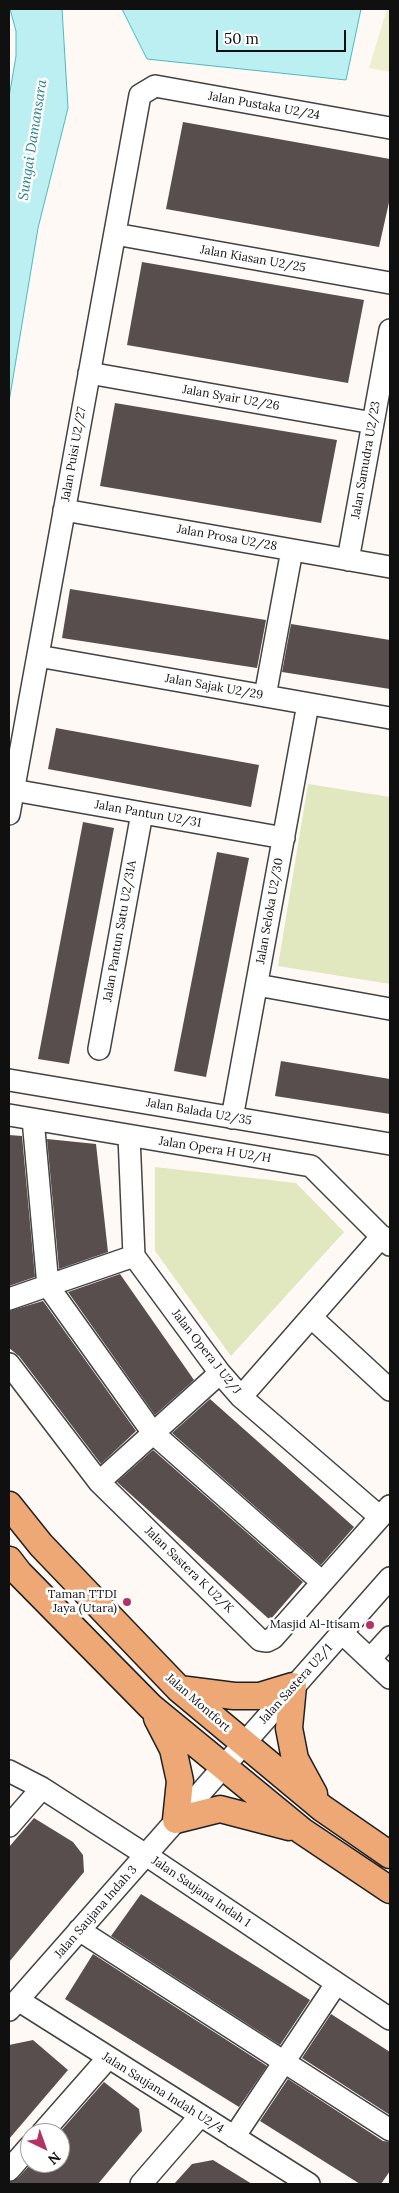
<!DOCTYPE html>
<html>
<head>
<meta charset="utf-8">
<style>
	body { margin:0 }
	#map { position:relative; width:399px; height:2193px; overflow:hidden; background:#fef9f4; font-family:Lora,serif }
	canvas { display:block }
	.frame { position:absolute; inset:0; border:10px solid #101010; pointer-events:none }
	.north { position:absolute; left:20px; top:2123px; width:50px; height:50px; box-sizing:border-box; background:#fff; border:1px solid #9f9f9f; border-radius:50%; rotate:138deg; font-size:14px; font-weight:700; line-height:20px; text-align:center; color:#101010 }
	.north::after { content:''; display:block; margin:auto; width:18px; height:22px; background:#b53364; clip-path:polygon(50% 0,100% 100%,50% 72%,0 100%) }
	.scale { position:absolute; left:216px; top:30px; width:130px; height:22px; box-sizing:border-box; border:2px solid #101010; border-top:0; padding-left:6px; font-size:15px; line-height:18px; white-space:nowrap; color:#101010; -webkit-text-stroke:4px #fff; paint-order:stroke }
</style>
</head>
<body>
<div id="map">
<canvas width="399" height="2193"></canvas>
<div class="frame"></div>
<div class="north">N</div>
<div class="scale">50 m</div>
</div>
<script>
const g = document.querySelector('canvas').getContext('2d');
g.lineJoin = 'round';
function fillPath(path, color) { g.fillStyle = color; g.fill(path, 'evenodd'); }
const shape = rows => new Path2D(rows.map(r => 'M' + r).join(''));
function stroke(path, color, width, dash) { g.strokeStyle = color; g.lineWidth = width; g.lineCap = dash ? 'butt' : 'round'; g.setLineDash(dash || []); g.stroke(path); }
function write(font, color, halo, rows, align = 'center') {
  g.font = font + ' Lora,serif'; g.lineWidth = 5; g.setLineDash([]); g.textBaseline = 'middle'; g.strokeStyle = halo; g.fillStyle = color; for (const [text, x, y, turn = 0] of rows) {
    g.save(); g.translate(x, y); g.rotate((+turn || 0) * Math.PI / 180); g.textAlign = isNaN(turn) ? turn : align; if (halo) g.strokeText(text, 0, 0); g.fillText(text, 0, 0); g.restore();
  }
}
const green = shape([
	[308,784,390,797,390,984,278,966],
	[155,1167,296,1183,344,1232,231,1356,155,1251]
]);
const pitch = shape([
	[387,9,390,9,390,72,369,68]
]);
const water = shape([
	[10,9,62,9,68,108,38,228,9,402,9,97,16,56,16,31,10,9],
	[122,9,361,9,346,80,147,59,122,9]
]);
const building = shape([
	[183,122,390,159,390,198,379,247,166,209],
	[142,262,364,300,348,383,127,345],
	[115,403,337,440,321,523,100,486],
	[70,589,266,620,257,668,62,638],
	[291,624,390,640,390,689,282,672],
	[56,728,259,765,251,807,48,769],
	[83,822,114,828,69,1064,38,1059],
	[217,852,249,858,206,1077,174,1071],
	[281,1061,390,1079,390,1114,275,1096],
	[9,1135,22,1136,35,1277,9,1286],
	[47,1139,96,1144,108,1252,59,1269],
	[120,1274,194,1380,155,1415,68,1292],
	[43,1301,136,1431,101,1464,19,1356,9,1348,9,1311],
	[210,1399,354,1527,321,1565,172,1433],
	[153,1450,303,1582,270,1620,117,1482],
	[34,1818,73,1842,83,1855,84,1872,9,1962,9,1847],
	[141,1894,310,2000,280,2045,111,1936],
	[93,1954,267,2066,239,2107,65,1999],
	[331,2014,390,2052,390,2115,302,2058],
	[33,2040,68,2070,9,2139,9,2045],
	[288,2079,383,2141,390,2142,390,2171,381,2184,360,2184,260,2121],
	[104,2082,139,2109,142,2131,98,2184,9,2184,9,2182,18,2178,32,2163,60,2163,59,2133],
	[213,2160,252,2184,174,2184,192,2164]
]);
const minor = shape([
	[115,234,390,283],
	[89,373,373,423],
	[64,510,390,567],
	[348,560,390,330],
	[38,656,390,718],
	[265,696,292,550],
	[13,790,284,838],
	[9,814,140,95,155,86,390,128],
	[257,985,390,1009],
	[99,1049,142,813],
	[9,1080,390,1144],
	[9,1115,311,1166,390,1245],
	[232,1118,308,704],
	[33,1119,48,1286,153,1433,322,1582],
	[129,1136,134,1256,220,1373,241,1397,380,1517],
	[9,1299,134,1256],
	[311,1317,390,1390],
	[9,1364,99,1482,260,1640,267,1641,273,1638,390,1506],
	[241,1397,382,1236],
	[99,1482,220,1373],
	[341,1632,390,1678],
	[370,1659,390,1637],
	[9,1771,42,1788,146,1855,390,2019],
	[9,1826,42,1788],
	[79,1930,390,2130],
	[18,2000,309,2184],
	[9,2010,390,1578],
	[42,2133,108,2058],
	[234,2137,336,1984],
	[9,2170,30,2146],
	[141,2184,200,2116]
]);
const major = shape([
	[9,1505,41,1545,179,1689,322,1808,390,1855],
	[9,1560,19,1573,151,1707,302,1831,390,1890],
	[179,1689,234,1696,260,1696,293,1686,289,1728,295,1759,314,1794],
	[157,1718,173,1749,180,1781,176,1820,220,1809,289,1827]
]);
const markers = [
	[127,1602,5,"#b53364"],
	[370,1625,5,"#b53364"]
];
const streetNames = [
	["Jalan Pustaka U2/24",264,106,10],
	["Jalan Kiasan U2/25",253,259,10],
	["Jalan Syair U2/26",231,398,10],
	["Jalan Puisi U2/27",74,454,-80],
	["Jalan Samudra U2/23",366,460,-80],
	["Jalan Prosa U2/28",227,538,10],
	["Jalan Sajak U2/29",214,687,10],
	["Jalan Pantun U2/31",148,814,10],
	["Jalan Seloka U2/30",270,911,-80],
	["Jalan Pantun Satu U2/31A",120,931,-80],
	["Jalan Balada U2/35",199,1112,10],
	["Jalan Opera H U2/H",215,1150,9],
	["Jalan Opera J U2/J",206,1352,52],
	["Jalan Sastera K U2/K",189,1570,44],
	["Jalan Sastera U2/1",296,1684,-48],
	["Jalan Montfort",198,1703,41],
	["Jalan Saujana Indah 1",201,1892,34],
	["Jalan Saujana Indah 3",96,1912,-49],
	["Jalan Saujana Indah U2/4",163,2093,32]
];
const poiNames = [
	["Taman TTDI",117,1595],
	["Jaya (Utara)",117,1609],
	["Masjid Al-Itisam",360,1625]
];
const waterNames = [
	["Sungai Damansara",33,140,-81]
];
fillPath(green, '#e1e7bf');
fillPath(pitch, '#eeefd0');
fillPath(water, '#bceff1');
stroke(water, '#49bbc2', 1);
fillPath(building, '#584e4d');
stroke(minor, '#434343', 24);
stroke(major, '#212121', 29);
stroke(minor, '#fff', 21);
stroke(major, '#eda875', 26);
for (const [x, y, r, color] of markers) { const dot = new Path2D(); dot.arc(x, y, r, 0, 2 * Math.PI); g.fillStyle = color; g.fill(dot); stroke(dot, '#fff', 2); }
write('12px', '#101010', '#fff', streetNames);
write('12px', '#101010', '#fff', poiNames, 'right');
write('italic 14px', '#20808a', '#fff', waterNames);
</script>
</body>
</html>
